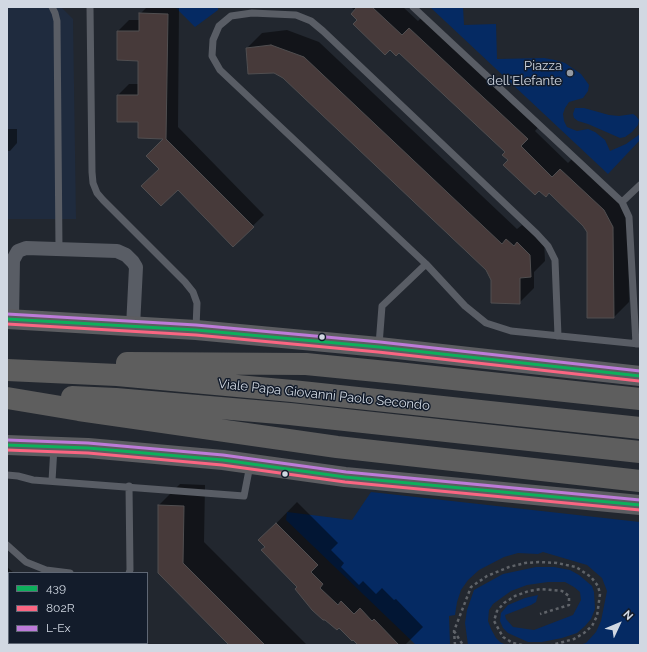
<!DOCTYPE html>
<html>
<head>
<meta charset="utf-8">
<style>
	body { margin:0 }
	#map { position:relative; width:647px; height:652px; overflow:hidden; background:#22272f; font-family:Raleway,sans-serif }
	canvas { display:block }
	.frame { position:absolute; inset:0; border:8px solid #d1d8e2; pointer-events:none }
	.legend { position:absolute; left:8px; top:572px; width:140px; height:72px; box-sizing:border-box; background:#131c2b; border:1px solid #5f6774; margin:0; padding:5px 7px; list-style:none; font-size:12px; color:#d1d8e2 }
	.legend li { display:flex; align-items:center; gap:8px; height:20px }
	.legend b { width:20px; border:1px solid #5f6774 }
	.north { position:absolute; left:599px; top:604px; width:40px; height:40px; -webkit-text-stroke:3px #131c2b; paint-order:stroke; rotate:46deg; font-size:11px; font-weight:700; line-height:16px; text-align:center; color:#d1d8e2 }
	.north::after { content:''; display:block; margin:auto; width:14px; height:18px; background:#d1d8e2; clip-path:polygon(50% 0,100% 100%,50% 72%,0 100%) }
</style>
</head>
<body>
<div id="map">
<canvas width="647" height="652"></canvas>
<div class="frame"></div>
<ul class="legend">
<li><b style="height:5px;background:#0daf5c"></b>439</li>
<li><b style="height:5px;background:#fa6682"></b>802R</li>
<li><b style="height:5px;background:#bd7bd9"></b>L-Ex</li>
</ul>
<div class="north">N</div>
</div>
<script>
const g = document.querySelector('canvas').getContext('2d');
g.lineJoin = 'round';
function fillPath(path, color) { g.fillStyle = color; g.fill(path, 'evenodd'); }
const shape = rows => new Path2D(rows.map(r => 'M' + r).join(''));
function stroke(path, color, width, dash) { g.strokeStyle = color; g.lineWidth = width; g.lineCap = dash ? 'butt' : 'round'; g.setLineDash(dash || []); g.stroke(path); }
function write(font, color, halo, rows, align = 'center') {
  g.font = font + ' Raleway,sans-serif'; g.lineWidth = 3; g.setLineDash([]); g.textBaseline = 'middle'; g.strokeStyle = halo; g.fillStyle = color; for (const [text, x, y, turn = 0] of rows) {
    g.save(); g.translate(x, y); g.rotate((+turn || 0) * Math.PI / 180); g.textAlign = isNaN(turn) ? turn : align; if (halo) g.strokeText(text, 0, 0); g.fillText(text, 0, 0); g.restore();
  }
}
const built = shape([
	[7,7,61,7,73,19,76,219,7,219]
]);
const green = shape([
	[175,7,218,7,218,10,195,27],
	[430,7,463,7,464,25,496,24,497,59,544,58,555,60,565,63,581,74,589,85,588,91,583,98,569,102,565,108,563,114,564,121,567,127,577,131,588,129,595,132,605,140,610,151,626,144,640,134,640,140,608,174],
	[575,108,584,108,609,115,619,116,633,114,636,116,639,120,638,125,632,132,625,137,620,138,588,124,578,121,574,118,573,114],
	[371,492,640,522,640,645,579,645,586,643,596,632,601,621,607,591,602,578,587,565,543,552,538,554,518,553,504,557,479,570,468,580,461,590,457,602,455,615,449,616,450,645,416,645,286,520,287,512,352,520],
	[536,567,554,567,570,570,579,575,592,586,594,592,595,609,591,619,585,626,577,633,562,638,542,642,528,642,508,633,503,628,500,621,501,613,508,605,525,598,538,595,536,602,531,605,505,615,506,619,513,627,534,630,573,615,581,600,580,592,574,587,565,582,548,582,527,585,511,591,493,604,489,610,488,621,491,629,496,638,500,642,506,645,468,645,465,623,467,610,474,590,503,574]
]);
const shadow = shape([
	[147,7,179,7,178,127,264,215,233,245,160,169,165,138,118,95,129,84,139,84,139,60,118,31,129,20,140,20,140,14],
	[351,7,403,7,418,21,425,14,542,123,535,131,568,163,576,155,628,212,629,302,614,317,588,232,584,225,549,192,509,160,507,152,399,51,358,20,355,11],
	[287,30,319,42,517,229,522,225,529,231,544,240,545,261,534,272,534,288,519,303,492,279,487,269,284,77,247,48,262,33],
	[7,129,17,129,17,143,10,151,7,151],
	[180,484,205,485,204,542,307,645,230,645,159,573,159,505],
	[297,502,338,543,331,550,344,563,341,567,359,585,363,581,376,594,382,588,394,600,396,599,423,627,405,645,360,645,298,587,260,540],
	[7,567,14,573,9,573,9,643,81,643,83,645,7,645]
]);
const building = shape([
	[357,7,372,7,402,35,409,28,528,139,521,146,552,177,560,169,604,210,613,227,614,318,587,318,587,232,583,226,549,193,546,197,539,191,535,195,503,165,508,160,502,155,505,152,399,53,396,56,390,50,385,55,353,24,357,20,351,14,357,7],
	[139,13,168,14,166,139,254,227,233,247,178,190,161,206,141,186,159,169,146,156,163,139,138,138,138,122,117,122,117,95,138,95,138,61,117,60,117,31,139,31,139,13],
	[271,45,304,57,502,244,506,239,514,246,517,242,530,255,531,277,520,278,520,304,491,303,491,280,486,270,283,78,274,73,248,74,246,48,271,45],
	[158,505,184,506,183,563,265,645,229,645,158,573,158,505],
	[276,523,318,565,311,572,323,584,320,588,338,605,341,601,354,614,360,608,372,621,374,619,399,645,358,645,353,640,352,641,339,628,337,630,325,620,323,620,312,610,295,589,297,587,261,550,265,547,258,540,276,523]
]);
const path = shape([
	[454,631,463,645],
	[455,645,454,631,471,587,487,576,509,567,525,563,539,562,557,563,576,567,591,577,598,586,600,594,597,616,592,626,584,633,574,639,552,645],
	[522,645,513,643,503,637,494,621,497,611,504,603,515,596,529,591,541,589,553,590,562,591,569,596,569,605,540,614]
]);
const lane = shape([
	[52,7,55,13,57,21,59,249],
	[90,7,92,172,93,183,97,193,103,200,185,282,193,292,197,303,196,328],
	[413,7,622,202,629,217,636,344],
	[622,202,640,185],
	[426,264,220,70,212,56,213,40,219,26,231,16,252,13,296,15,311,21,323,31,537,234,548,246,555,260,558,336],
	[379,345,382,306,426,264,465,306,486,323,511,331,639,344],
	[7,475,18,476,33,480,244,496,250,465],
	[52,481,54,447],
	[7,545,26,562,46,570,70,573],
	[129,573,130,570,129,486]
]);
const street = shape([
	[12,319,13,260,18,251,26,248,117,251,126,255,133,262,136,267,133,327]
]);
const secondary = shape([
	[7,319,196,330,379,347,640,376],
	[7,445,88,448,223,460,345,477,640,505]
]);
const primary = shape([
	[127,363,306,364,397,373,640,399],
	[7,370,117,375,292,391,640,428],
	[72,397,116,399,290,414,640,452],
	[7,398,79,410,337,447,640,481]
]);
const bus1 = shape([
	[7,319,196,330,379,347,640,376],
	[7,445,88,448,223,460,345,477,640,505]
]);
const bus2 = shape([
	[7,324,196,335,378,352,639,381],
	[7,450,88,453,222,465,345,482,640,510]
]);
const bus3 = shape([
	[7,314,196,325,380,342,640,371],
	[7,440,88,443,223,455,346,472,640,500]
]);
const markers = [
	[570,73,4,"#949aa3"],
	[322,337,3.5,"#d1d8e2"],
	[285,474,3.5,"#d1d8e2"]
];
const poiNames = [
	["Piazza",562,66],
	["dell'Elefante",562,81]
];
const streetNames = [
	["Viale Papa Giovanni Paolo Secondo",324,395,6]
];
fillPath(built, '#1f2b3e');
fillPath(green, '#052a63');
fillPath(shadow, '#0007');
fillPath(building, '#473a3a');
stroke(building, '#504e50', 1);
stroke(path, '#5f6369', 2.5, [3, 3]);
stroke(lane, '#595d65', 7);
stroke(street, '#595d65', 14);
stroke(secondary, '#5c5d61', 20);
stroke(primary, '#5e5e5e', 22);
stroke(bus1, '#0daf5c', 3);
stroke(bus2, '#fa6682', 3);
stroke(bus3, '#bd7bd9', 3);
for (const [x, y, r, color] of markers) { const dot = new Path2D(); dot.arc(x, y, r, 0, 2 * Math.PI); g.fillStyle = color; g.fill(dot); stroke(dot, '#131c2b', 1.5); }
write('13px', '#d1d8e2', '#131c2b', poiNames, 'right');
write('13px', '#d1d8e2', '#131c2b', streetNames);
</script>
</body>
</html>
